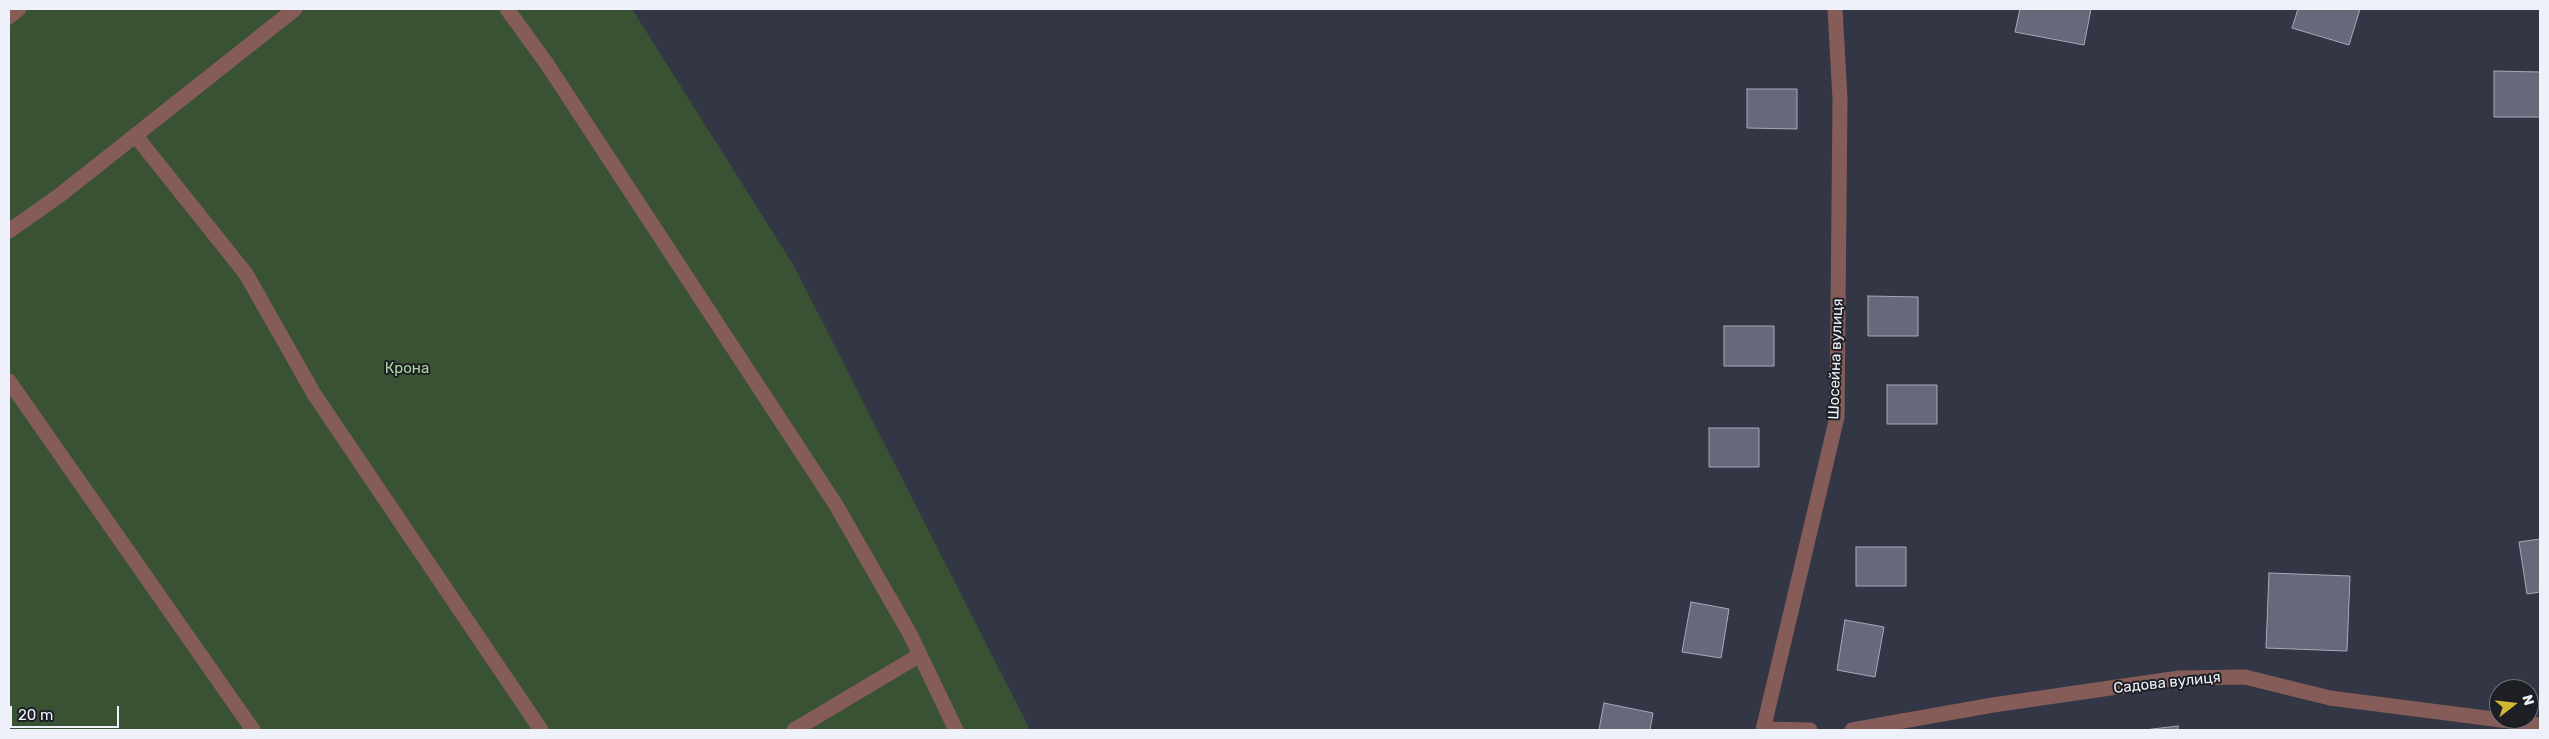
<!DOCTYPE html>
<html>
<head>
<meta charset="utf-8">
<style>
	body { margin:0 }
	#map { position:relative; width:2549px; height:739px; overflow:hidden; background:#333745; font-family:Rubik,sans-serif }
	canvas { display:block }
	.frame { position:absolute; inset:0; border:10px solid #eef1fa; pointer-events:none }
	.north { position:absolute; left:2489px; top:679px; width:50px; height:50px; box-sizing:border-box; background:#1d1f25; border:1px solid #71737a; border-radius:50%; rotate:74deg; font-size:14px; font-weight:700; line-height:20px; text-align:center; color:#eef1fa }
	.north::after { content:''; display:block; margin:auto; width:18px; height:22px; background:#d1b736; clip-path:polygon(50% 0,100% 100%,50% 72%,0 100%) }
	.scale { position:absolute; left:10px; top:706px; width:109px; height:22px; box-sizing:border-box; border:2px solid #eef1fa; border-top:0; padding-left:6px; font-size:15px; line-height:18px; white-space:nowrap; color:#eef1fa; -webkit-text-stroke:4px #1d1f25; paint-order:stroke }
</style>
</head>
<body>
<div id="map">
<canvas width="2549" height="739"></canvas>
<div class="frame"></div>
<div class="north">N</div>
<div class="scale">20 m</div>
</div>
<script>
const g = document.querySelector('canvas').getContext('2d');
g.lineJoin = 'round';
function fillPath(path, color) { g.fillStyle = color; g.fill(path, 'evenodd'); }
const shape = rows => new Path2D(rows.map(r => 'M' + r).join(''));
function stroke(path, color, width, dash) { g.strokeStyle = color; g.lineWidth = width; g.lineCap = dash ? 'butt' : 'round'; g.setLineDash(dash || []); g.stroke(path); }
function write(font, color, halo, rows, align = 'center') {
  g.font = font + ' Rubik,sans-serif'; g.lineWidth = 4; g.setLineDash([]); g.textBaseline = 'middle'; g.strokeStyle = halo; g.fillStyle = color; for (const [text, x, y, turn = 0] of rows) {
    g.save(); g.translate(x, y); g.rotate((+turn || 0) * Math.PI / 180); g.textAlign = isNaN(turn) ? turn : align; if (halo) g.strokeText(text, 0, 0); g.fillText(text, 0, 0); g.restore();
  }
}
const green = shape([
	[9,9,632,9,794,266,1030,730,9,730]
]);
const building = shape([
	[2020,9,2091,9,2084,45,2015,32,2020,9],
	[2298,9,2360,9,2349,45,2292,28,2298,9],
	[2494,71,2540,72,2540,117,2494,117,2494,71],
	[1747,89,1797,89,1797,129,1747,128,1747,89],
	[1868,296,1918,297,1918,336,1868,336,1868,296],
	[1724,326,1774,326,1774,366,1724,366,1724,326],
	[1887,385,1937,385,1937,424,1887,424,1887,385],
	[1709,428,1759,428,1759,467,1709,467,1709,428],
	[2540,539,2540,592,2527,594,2519,542,2540,539],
	[1856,547,1906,547,1906,586,1856,586,1856,547],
	[2269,573,2350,576,2347,651,2266,648,2269,573],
	[1691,602,1729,609,1721,658,1682,652,1691,602],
	[1845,620,1884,627,1875,677,1837,670,1845,620],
	[1604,703,1653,713,1650,730,1599,730,1604,703],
	[2178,726,2178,730,2144,730,2178,726]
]);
const lane = shape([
	[507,9,547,64,836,505,910,634,956,730],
	[9,17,19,9],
	[135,135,246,274,314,394,541,730],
	[9,231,60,195,295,9],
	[9,381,253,730],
	[794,730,920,655]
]);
const street = shape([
	[1763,729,1810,730],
	[1763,730,1837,417,1840,99,1835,9],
	[1852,730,1993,705,2179,678,2245,677,2330,698,2540,725]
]);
const streetNames = [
	["Шосейна вулиця",1836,359,-88],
	["Садова вулиця",2167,683,-6]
];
const parkNames = [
	["Крона",407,369]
];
fillPath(green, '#3a5234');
fillPath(building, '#656979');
stroke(building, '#a6aabb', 1);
stroke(lane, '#865c59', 15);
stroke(street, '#865c59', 15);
write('15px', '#eef1fa', '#1d1f25', streetNames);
write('15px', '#a9d89e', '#1d1f25', parkNames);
</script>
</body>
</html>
